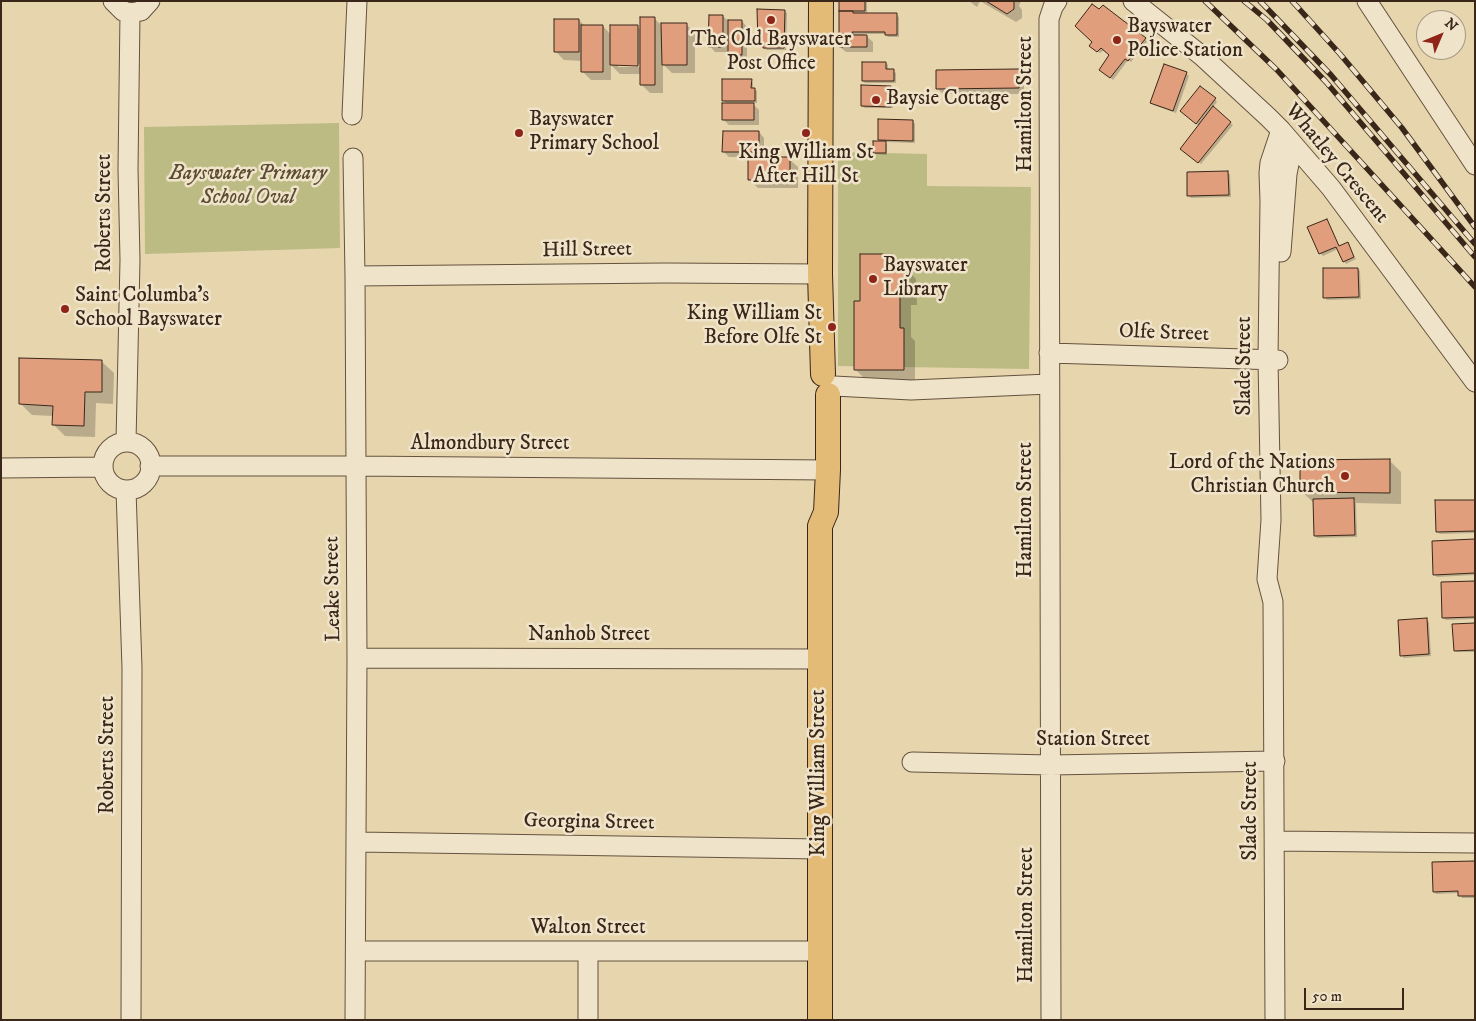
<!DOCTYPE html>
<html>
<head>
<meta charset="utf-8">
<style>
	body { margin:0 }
	#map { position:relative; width:1476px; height:1021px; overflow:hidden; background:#e6d5ad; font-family:"IM FELL DW Pica",serif }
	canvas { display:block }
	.frame { position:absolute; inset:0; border:2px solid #3a271a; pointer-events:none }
	.north { position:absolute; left:1416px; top:10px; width:50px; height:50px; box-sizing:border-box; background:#efe4ca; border:1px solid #a79884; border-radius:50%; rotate:45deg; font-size:14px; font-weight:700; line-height:20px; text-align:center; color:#3a271a }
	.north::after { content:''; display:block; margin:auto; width:18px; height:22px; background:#8f2418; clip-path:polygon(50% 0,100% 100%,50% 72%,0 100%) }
	.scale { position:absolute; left:1304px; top:988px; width:100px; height:22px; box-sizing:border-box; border:2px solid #3a271a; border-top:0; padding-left:6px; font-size:15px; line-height:18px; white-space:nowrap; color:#3a271a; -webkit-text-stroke:4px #efe4ca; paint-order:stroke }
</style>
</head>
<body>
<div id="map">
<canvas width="1476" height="1021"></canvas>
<div class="frame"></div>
<div class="north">N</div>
<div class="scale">50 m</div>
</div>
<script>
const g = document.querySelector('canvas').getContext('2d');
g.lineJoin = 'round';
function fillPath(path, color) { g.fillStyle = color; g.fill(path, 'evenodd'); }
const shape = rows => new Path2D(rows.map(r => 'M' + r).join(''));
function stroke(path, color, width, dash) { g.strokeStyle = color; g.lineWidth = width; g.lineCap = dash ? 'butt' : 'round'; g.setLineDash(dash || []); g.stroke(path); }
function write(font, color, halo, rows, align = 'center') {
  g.font = font + ' "IM FELL DW Pica",serif'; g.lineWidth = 5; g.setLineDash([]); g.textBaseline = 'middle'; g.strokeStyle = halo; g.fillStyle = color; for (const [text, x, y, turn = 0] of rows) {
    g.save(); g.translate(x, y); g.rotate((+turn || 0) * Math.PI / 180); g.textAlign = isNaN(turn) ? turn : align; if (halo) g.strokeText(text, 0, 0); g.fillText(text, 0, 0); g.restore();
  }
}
const green = shape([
	[339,123,340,248,145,254,144,127],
	[838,152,927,154,927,186,1031,187,1029,369,838,366]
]);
const shadow = shape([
	[840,1,867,1,867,15,896,15,899,17,899,37,888,37,885,34,864,34,873,42,873,52,846,52,840,47,843,36,841,33],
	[969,1,980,1,977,7],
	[980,1,1021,1,1019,6,1022,10,1022,18,1016,22],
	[784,11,787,13,786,50,767,50,759,45],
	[723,16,728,21,742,21,747,27,747,60,735,60,730,55,730,52,715,52,710,46],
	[654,18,663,27,686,24,695,33,695,73,672,73,663,64,663,93,650,93,641,84,641,74,620,74,611,65,611,80,591,80,583,72,583,61,564,60,556,52,579,20,585,26,603,26,611,35,638,27,641,30],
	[618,64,644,64,644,67,618,67],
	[1145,39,1147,42,1131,62,1128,60,1113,80,1103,72,1111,55,1104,50,1100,53,1093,48],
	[886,63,888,65,888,71,893,71,896,73,896,83,865,83,863,81],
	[1018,70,1024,76,1024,94,943,94,938,89],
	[1186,73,1189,76,1176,113,1154,105,1151,103],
	[751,80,753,83,753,89,757,91,757,103,752,103,759,110,759,125,729,125,724,120,727,104,724,101],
	[890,87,893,89,893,108,865,108,862,106],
	[1215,99,1217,102,1212,108,1233,125,1201,164,1184,151,1199,126,1184,114],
	[913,121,915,124,915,143,885,142,887,145,887,155,876,154,874,152,882,143,879,140],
	[759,132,764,138,764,158,789,159,798,167,798,188,758,188,749,179,749,157,729,157,724,152],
	[1228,172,1230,175,1231,197,1191,198,1189,196],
	[1326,220,1340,247,1347,244,1356,259,1346,264,1338,249,1323,256,1320,253],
	[893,255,916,279,917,305,911,305,911,337,915,341,915,381,867,381,855,369,862,302],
	[1358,269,1360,271,1361,299,1327,300,1325,297],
	[102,362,114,373,113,404,96,403,95,437,65,436,53,424,54,416,32,415,20,403],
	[1389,460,1401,472,1401,504,1356,503,1357,537,1317,538,1315,535,1314,503,1301,491],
	[1475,501,1475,533,1440,534,1437,532],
	[1475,540,1475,575,1437,577,1434,574],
	[1475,582,1475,619,1446,620,1443,618],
	[1426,619,1429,622,1431,656,1404,658,1401,655],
	[1475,625,1475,652,1457,652,1455,650],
	[1475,862,1475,898,1462,898,1459,893,1436,894,1434,891]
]);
const building = shape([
	[839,1,865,1,865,11,839,11,839,1],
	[986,1,1014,1,1014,9,1007,14,986,1],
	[1092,4,1099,9,1103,5,1146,38,1128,61,1125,59,1110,78,1099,70,1109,55,1101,48,1097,52,1089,46,1092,42,1075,26,1092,4],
	[757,9,785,10,784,48,763,48,763,45,758,45,757,9],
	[839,11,853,11,853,13,897,13,897,35,885,35,885,32,852,32,853,34,839,34,839,11],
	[709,15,723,15,723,47,708,47,709,15],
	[640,17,655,17,655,85,640,85,640,17],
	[554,19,579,19,579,52,554,52,554,19],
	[728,20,742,20,742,55,728,55,728,20],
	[661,23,687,23,687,65,662,65,661,23],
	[581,25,603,25,603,72,581,72,581,25],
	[610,25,638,25,638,66,610,65,610,25],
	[839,35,867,35,867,47,839,47,839,35],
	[862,62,886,62,886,69,894,69,894,81,862,81,862,62],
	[1164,64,1187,72,1173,111,1150,103,1164,64],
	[1019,69,1019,88,936,89,936,70,1019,69],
	[722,79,752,79,751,88,755,88,755,101,722,101,722,79],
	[861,85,891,86,891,107,861,106,861,85],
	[1200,86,1216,98,1196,124,1180,111,1200,86],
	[722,103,754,103,754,120,722,120,722,103],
	[1213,106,1231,122,1198,163,1180,149,1213,106],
	[878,119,913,120,913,141,878,140,878,119],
	[723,131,759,131,759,152,722,152,723,131],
	[873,141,886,141,886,153,873,153,873,141],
	[748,157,790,157,790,180,748,180,748,157],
	[1228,171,1229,195,1187,196,1187,172,1228,171],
	[1327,219,1339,246,1348,242,1354,257,1343,262,1336,247,1319,254,1307,227,1327,219],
	[860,254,893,254,894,266,905,266,905,293,900,293,900,328,904,328,904,370,854,370,854,301,860,301,860,254],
	[1323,268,1358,268,1359,297,1323,298,1323,268],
	[19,358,102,360,102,392,85,392,84,426,52,425,53,406,19,404,19,358],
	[1390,459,1390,493,1300,492,1300,460,1390,459],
	[1354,498,1355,535,1314,536,1313,499,1354,498],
	[1435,500,1475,500,1475,531,1436,532,1435,500],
	[1475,539,1475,573,1433,575,1432,541,1475,539],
	[1475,581,1475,617,1442,618,1441,582,1475,581],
	[1427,618,1429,654,1400,656,1398,620,1427,618],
	[1475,623,1475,650,1454,651,1452,624,1475,623],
	[1475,861,1475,896,1458,896,1458,891,1433,892,1432,862,1475,861]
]);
const minor = shape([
	[113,1,123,11,130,13,141,11,150,1],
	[1133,1,1202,56,1268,117,1281,130,1331,188,1475,382],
	[1367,1,1475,165],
	[352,115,357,1],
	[353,158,355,276,357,658,355,1020],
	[1281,252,1287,174,1293,144],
	[355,276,665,273,820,274],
	[1049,353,1278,360],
	[834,386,911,390,1049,384],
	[126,442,130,260,128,169,130,13],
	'103 466a24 24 0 1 1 48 0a24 24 0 1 1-48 0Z',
	[150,466,355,466,828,470],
	[1,468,103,467],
	[126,490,132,668,131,1020],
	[357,658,820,659],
	[912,762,1051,765,1275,761],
	[1275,841,1475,843],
	[357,842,820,849],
	[356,951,820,951],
	[588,951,588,1020],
	[1051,1020,1049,34,1049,19,1053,7,1057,1],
	[1275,1020,1273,602,1267,579,1271,520,1268,359,1270,201,1269,173,1270,163,1281,130]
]);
const major = shape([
	[821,1,820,274,823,374],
	[820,1020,820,526,826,512,828,470,828,395]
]);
const rail = shape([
	[1205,1,1277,70,1475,287],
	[1244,1,1267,20,1326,82,1475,257],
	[1260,1,1331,75,1475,244],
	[1292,1,1340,54,1402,128,1475,227]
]);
const markers = [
	[771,20,5,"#8f2418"],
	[1117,40,5,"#8f2418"],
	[876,100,5,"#8f2418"],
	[519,133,5,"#8f2418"],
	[806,133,5,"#8f2418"],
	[873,279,5,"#8f2418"],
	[65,309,5,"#8f2418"],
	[832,327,5,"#8f2418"],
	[1345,476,5,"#8f2418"]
];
const poiNames = [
	["Bayswater",1127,28],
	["Police Station",1127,52],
	["The Old Bayswater",771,41,"center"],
	["Post Office",771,65,"center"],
	["Baysie Cottage",886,100],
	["Bayswater",529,121],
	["Primary School",529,145],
	["King William St",806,154,"center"],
	["After Hill St",806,178,"center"],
	["Bayswater",883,267],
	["Library",883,291],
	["Saint Columba's",75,297],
	["School Bayswater",75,321],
	["King William St",822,315,"right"],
	["Before Olfe St",822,339,"right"],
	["Lord of the Nations",1335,464,"right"],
	["Christian Church",1335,488,"right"]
];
const streetNames = [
	["Hamilton Street",1027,104,-90],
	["Whatley Crescent",1336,164,50],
	["Roberts Street",106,213,-90],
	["Hill Street",587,251,-1],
	["Olfe Street",1164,334,2],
	["Slade Street",1246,366,-90],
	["Almondbury Street",490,445],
	["Hamilton Street",1027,510,-90],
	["Leake Street",334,589,-91],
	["Nanhob Street",589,636],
	["Station Street",1093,741],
	["Roberts Street",109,755,-90],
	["King William Street",820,773,-90],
	["Slade Street",1252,811,-90],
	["Georgina Street",589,823,1],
	["Hamilton Street",1028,915,-90],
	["Walton Street",588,929]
];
const parkNames = [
	["Bayswater Primary",248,175],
	["School Oval",248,199]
];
fillPath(green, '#bdbb84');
fillPath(shadow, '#0003');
fillPath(building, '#e09e7c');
stroke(building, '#3a271a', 1);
stroke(minor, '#65523f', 21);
stroke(major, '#3a271a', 26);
stroke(minor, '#efe4ca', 19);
stroke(major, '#e3ba76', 24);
stroke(rail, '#3a271a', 5.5);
stroke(rail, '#efe4ca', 4, [11]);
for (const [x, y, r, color] of markers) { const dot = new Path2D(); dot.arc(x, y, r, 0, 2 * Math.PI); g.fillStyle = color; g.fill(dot); stroke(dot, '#efe4ca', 2); }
write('21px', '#3a271a', '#efe4ca', poiNames, 'left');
write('21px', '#3a271a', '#efe4ca', streetNames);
write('italic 21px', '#5b4c34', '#efe4ca', parkNames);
</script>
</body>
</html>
